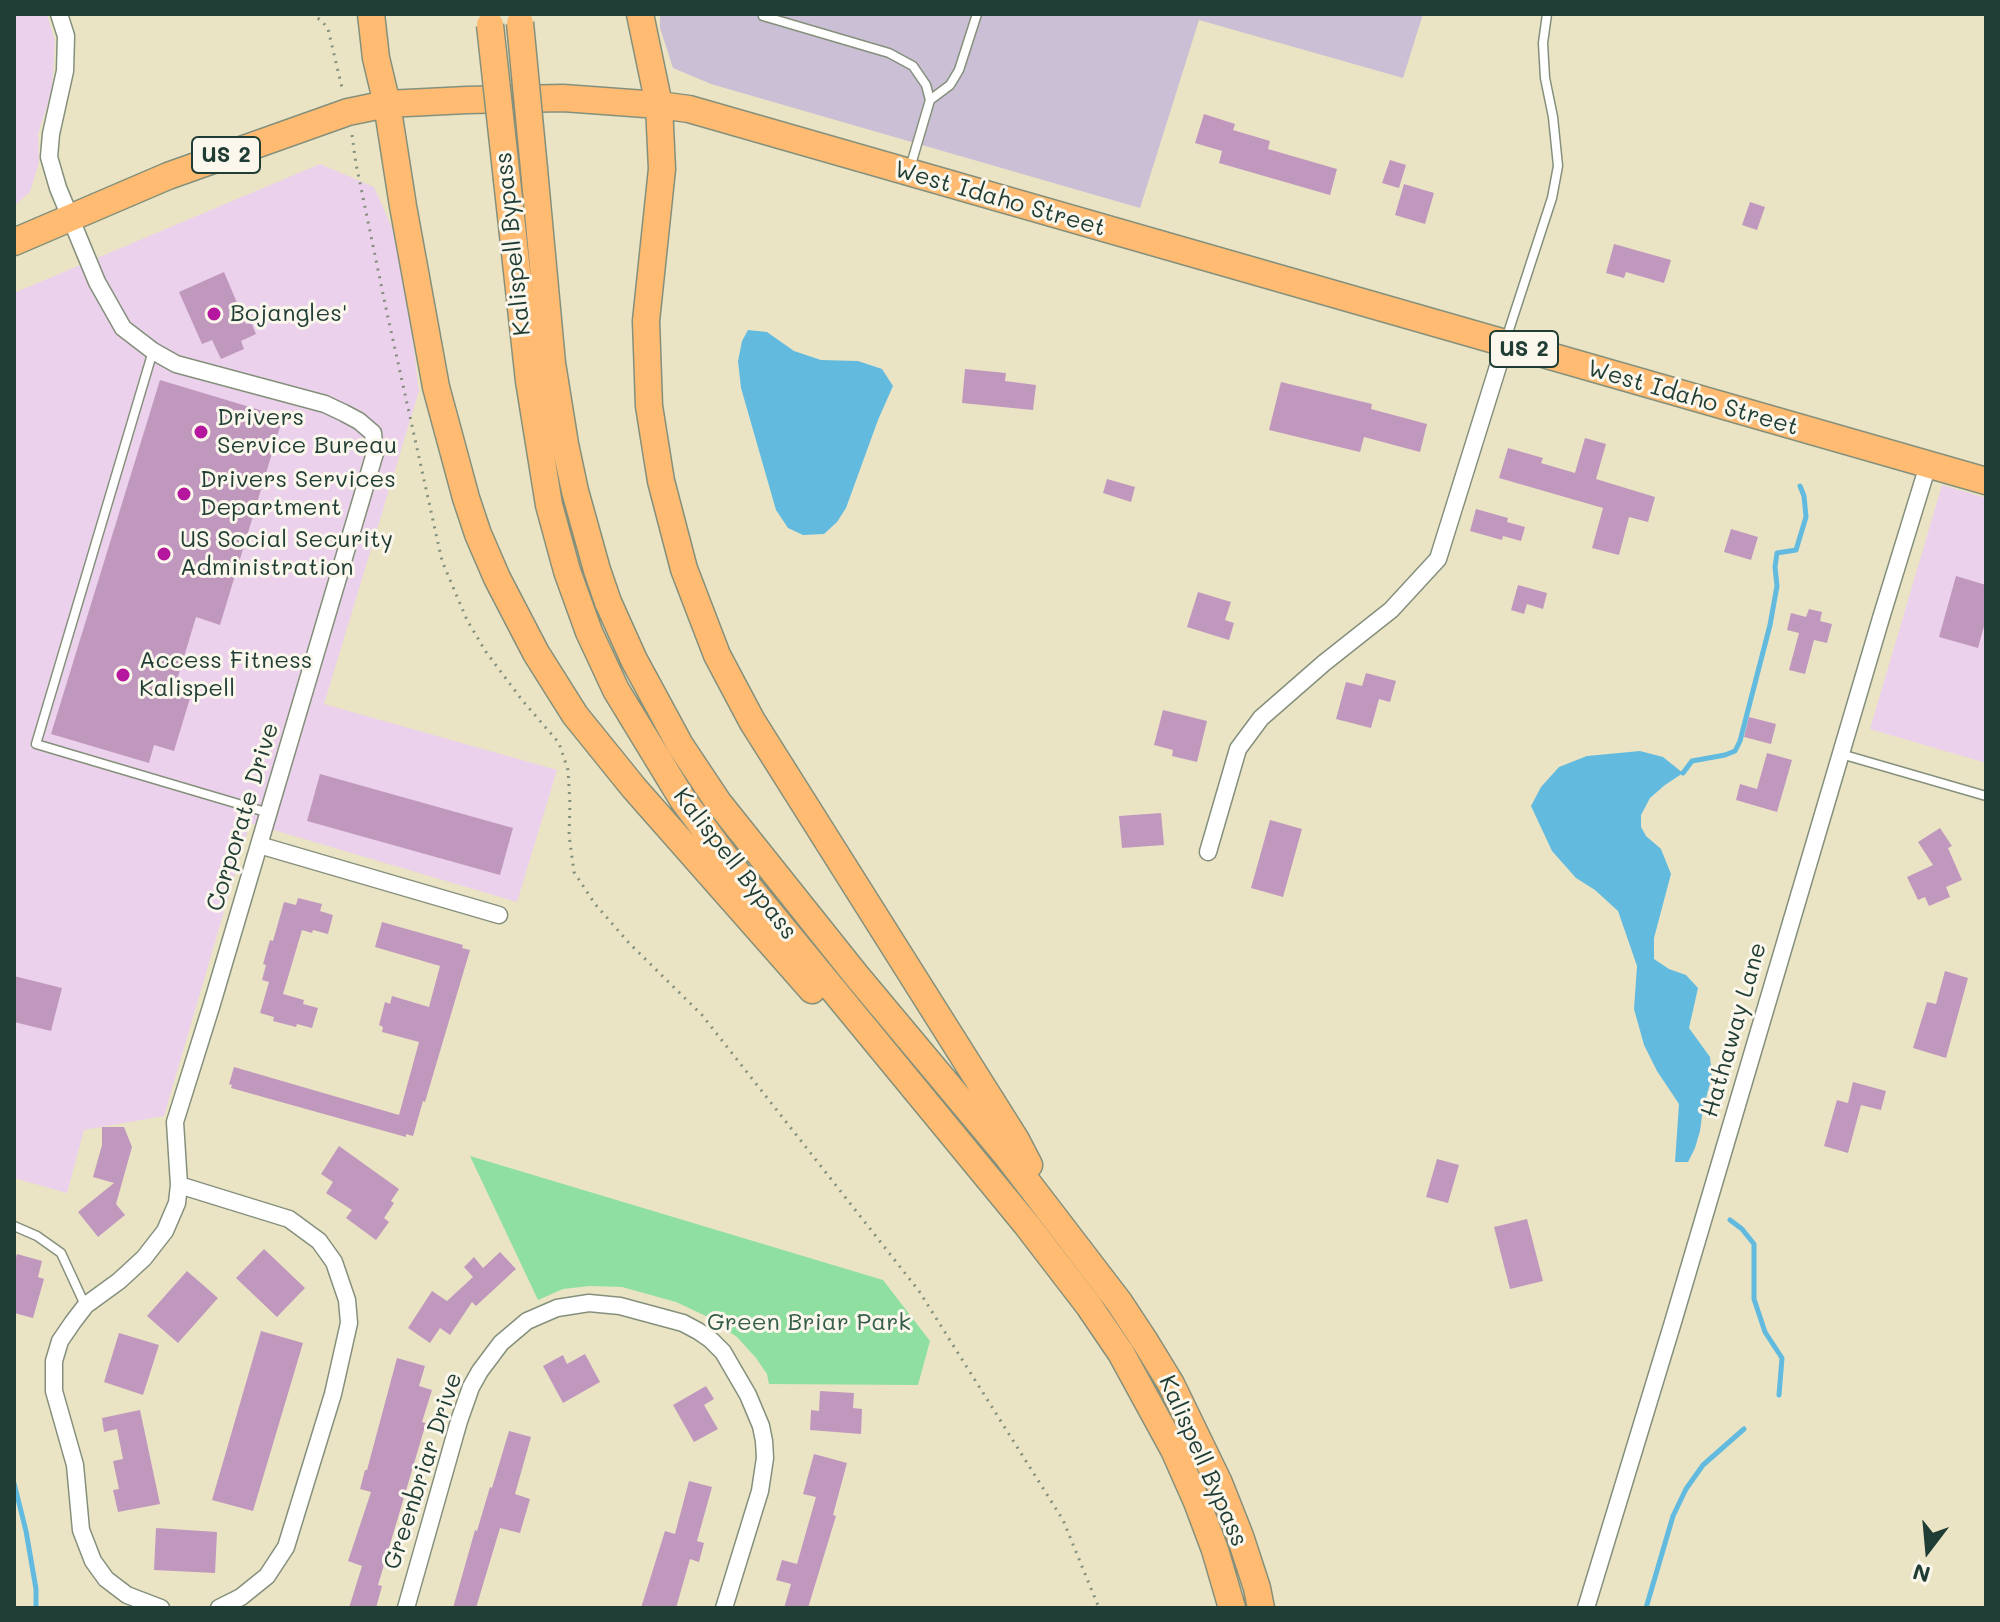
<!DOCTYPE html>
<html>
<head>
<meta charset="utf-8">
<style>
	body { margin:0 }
	#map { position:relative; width:2000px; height:1622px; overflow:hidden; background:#eae4c5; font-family:Mali,sans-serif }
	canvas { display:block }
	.frame { position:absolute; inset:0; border:16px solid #1f3d34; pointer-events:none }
	.north { position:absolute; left:1888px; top:1510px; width:80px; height:80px; -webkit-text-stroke:6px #fbf7ec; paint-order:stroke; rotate:196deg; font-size:22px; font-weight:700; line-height:32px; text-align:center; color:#1f3d34 }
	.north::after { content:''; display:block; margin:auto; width:28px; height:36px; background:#1f3d34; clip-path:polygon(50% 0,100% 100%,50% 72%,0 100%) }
</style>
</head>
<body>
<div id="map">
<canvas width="2000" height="1622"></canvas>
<div class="frame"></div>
<div class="north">N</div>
</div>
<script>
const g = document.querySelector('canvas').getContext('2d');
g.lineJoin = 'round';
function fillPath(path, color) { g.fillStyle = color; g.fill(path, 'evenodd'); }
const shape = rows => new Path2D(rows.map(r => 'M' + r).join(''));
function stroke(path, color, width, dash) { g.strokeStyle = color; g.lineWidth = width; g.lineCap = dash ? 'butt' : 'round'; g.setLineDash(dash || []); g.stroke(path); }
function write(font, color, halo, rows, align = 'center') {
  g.font = font + ' Mali,sans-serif'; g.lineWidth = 6; g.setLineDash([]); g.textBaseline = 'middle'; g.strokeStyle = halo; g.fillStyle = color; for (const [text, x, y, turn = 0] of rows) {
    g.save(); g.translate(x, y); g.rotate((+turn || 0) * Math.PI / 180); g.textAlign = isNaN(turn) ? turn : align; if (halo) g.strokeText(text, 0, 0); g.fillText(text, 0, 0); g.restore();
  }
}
const built = shape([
	[14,14,47,14,55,41,52,90,38,134,39,162,30,192,14,206],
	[320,164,374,187,401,248,419,391,324,704,557,770,517,902,250,823,164,1116,84,1130,67,1193,14,1178,14,293],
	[1942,485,1986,498,1986,763,1870,729]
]);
const industrial = shape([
	[660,14,1423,14,1403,78,1199,20,1140,208,711,84,673,68,660,28]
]);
const green = shape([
	[470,1156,883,1280,930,1341,918,1385,769,1384,767,1374,756,1358,737,1337,708,1317,676,1302,622,1287,590,1286,563,1289,538,1300]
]);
const water = shape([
	[748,330,767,332,794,351,821,360,858,361,882,369,893,386,878,420,846,508,837,522,824,534,803,535,788,528,776,510,741,388,738,361,742,341],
	[1640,751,1663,757,1683,773,1665,785,1650,798,1641,815,1641,827,1646,836,1661,849,1671,874,1654,938,1654,959,1669,969,1686,975,1698,988,1689,1028,1710,1057,1712,1077,1703,1108,1700,1131,1695,1148,1688,1162,1675,1162,1679,1104,1657,1071,1644,1045,1634,1009,1637,966,1618,911,1595,890,1576,878,1552,851,1531,806,1541,787,1559,767,1587,756]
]);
const stream = shape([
	[1683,773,1692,761,1725,755,1735,751,1740,741,1770,625,1777,586,1775,567,1777,553,1796,550,1806,517,1804,496,1800,486],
	[1730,1220,1742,1229,1754,1244,1754,1299,1765,1332,1782,1358,1779,1395],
	[14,1483,26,1531,36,1589,36,1608],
	[1646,1608,1673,1516,1686,1489,1703,1465,1744,1429]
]);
const building = shape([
	[1204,114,1235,124,1233,130,1270,141,1268,149,1337,169,1330,195,1219,163,1222,151,1195,143],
	[1390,160,1406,165,1399,188,1382,183],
	[1404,184,1434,193,1425,224,1395,215],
	[1750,202,1765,207,1757,230,1742,225],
	[1614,244,1671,260,1664,283,1626,272,1624,278,1606,273],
	[224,272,246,324,251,322,256,334,241,341,244,349,221,359,212,340,202,344,179,292],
	[965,369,1006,373,1005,381,1036,385,1033,410,962,403],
	[160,380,283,417,220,625,196,617,174,690,191,695,174,751,154,745,149,763,51,734],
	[1281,382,1372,404,1371,409,1427,424,1420,452,1364,437,1360,452,1269,430],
	[1585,438,1606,444,1596,479,1655,497,1648,522,1629,517,1619,555,1592,548,1603,508,1499,478,1508,448,1543,458,1541,463,1575,473],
	[1107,479,1135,487,1131,502,1103,493],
	[1476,509,1508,518,1507,522,1525,527,1521,541,1503,536,1502,540,1470,531],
	[1731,529,1758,537,1751,560,1724,552],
	[1956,576,1986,585,1986,619,1978,648,1939,637],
	[1518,585,1547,593,1543,609,1527,604,1524,614,1511,610],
	[1198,592,1231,602,1225,620,1234,623,1229,640,1187,627],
	[1809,609,1822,612,1820,621,1832,624,1827,643,1814,640,1805,674,1789,670,1799,633,1787,630,1791,613,1806,617],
	[1366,673,1396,681,1390,702,1379,699,1371,728,1336,719,1346,682,1362,686],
	[1163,710,1207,721,1197,762,1172,756,1173,750,1154,745],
	[1749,717,1776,724,1771,744,1744,737],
	[1767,753,1792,760,1777,812,1736,800,1740,784,1757,789],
	[320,774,513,828,500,875,307,821],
	[1161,813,1164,845,1122,848,1119,816],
	[1270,820,1302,829,1283,897,1251,888],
	[1940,828,1952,846,1948,848,1962,880,1946,887,1950,897,1929,906,1925,897,1918,900,1907,877,1933,865,1918,842],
	[298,898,322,904,320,911,333,915,328,934,313,930,312,933,302,930,283,994,304,1000,303,1004,318,1008,312,1028,297,1024,296,1027,273,1021,274,1017,260,1013,269,982,262,980,266,965,263,964,270,940,273,941,284,902,296,905],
	[382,922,463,945,462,948,470,950,425,1102,423,1101,413,1136,406,1134,406,1137,231,1088,232,1085,229,1084,234,1067,399,1115,419,1042,382,1032,383,1027,379,1025,385,1002,390,1004,392,996,429,1007,440,966,375,947],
	[1945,971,1968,978,1946,1058,1913,1048,1927,1002,1936,1004],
	[14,976,62,988,51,1031,14,1022],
	[1853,1082,1886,1091,1881,1110,1861,1105,1848,1153,1824,1146,1837,1100,1848,1103],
	[102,1127,124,1127,132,1147,116,1204,125,1215,98,1237,78,1212,114,1183,93,1177,102,1145],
	[339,1146,399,1189,391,1201,394,1203,384,1218,389,1222,376,1240,346,1218,352,1210,326,1193,333,1182,321,1174],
	[1437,1159,1459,1165,1448,1203,1426,1197],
	[1527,1219,1543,1281,1510,1289,1494,1227],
	[264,1249,305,1288,277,1317,236,1278],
	[500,1252,516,1269,476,1306,472,1302,450,1335,440,1328,430,1343,408,1328,432,1291,447,1301,473,1277,464,1267,474,1257,483,1268],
	[17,1254,42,1261,38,1277,44,1279,33,1318,14,1313,14,1265],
	[187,1271,218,1298,178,1343,147,1316],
	[261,1331,303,1343,253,1511,212,1500],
	[119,1333,159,1345,143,1395,104,1382],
	[585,1354,600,1382,563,1403,543,1366,563,1355,567,1364],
	[397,1358,425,1366,419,1386,432,1390,422,1422,426,1423,378,1585,382,1586,376,1608,349,1608,362,1566,348,1561,371,1492,360,1489,365,1470,367,1470],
	[706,1386,714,1399,704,1405,718,1429,694,1442,673,1405],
	[820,1391,854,1393,853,1408,862,1409,861,1434,810,1430,811,1410,819,1411],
	[140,1410,160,1504,118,1512,113,1490,119,1489,113,1461,123,1459,117,1429,104,1432,102,1418],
	[509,1431,531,1437,515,1494,530,1499,520,1533,500,1528,476,1608,453,1608,475,1530,477,1531,490,1487,492,1488],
	[814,1454,847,1463,833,1515,836,1516,808,1608,784,1608,791,1584,776,1580,782,1560,797,1564,816,1497,803,1494],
	[689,1481,712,1487,697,1541,704,1543,699,1562,690,1559,676,1608,641,1608,665,1531,675,1534],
	[156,1528,217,1532,215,1573,154,1570]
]);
const path = shape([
	[311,14,322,21,328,29,343,92],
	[352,135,356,164,387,313,442,561,467,620,486,652,522,700,559,743,568,770,570,804,569,835,574,872,595,904,629,943,702,1015,919,1291,1063,1520,1099,1608]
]);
const service = shape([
	[763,16,889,53,913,66,926,85,930,100,910,168],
	[930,100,950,85,959,70,977,14],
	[1506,339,1552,198,1558,166,1553,117,1545,78,1543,43,1547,14],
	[153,351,36,744,269,813],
	[1841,754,1986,796],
	[14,1226,37,1236,61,1253,85,1305]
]);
const minor = shape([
	[59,14,66,36,65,71,51,134,49,157,58,188,97,282,123,328,153,351,176,364,325,404,344,413,359,421,373,433,375,453,211,1007,175,1122,179,1185,177,1203,165,1231,144,1258,119,1281,86,1305,73,1322,60,1341,54,1361,54,1391,75,1465,81,1530,93,1561,106,1579,127,1595,161,1608],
	[259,845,499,915],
	[1208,852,1238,749,1261,718,1324,663,1391,610,1438,559,1505,344],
	[179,1185,289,1219,319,1241,334,1262,347,1300,349,1323,333,1394,286,1547,267,1576,241,1597,219,1608],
	[406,1608,459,1421,471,1387,480,1371,501,1343,527,1321,557,1308,589,1303,620,1306,683,1323,698,1331,711,1340,723,1352,748,1395,761,1426,764,1441,765,1458,760,1491,724,1608],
	[1586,1608,1673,1322,1881,618,1928,465]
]);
const trunk = shape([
	[371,14,376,58,387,104,403,206,436,387,466,498,478,534,497,578,536,653,575,715,634,788,812,990],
	[640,14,659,105,662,169,646,321,649,406,661,481,684,569,717,655,752,721,1016,1140,1029,1165],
	[534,169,552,363,565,444,575,491,597,570,608,602,634,660,680,745,718,802,856,975,1008,1157,1119,1302,1146,1343,1171,1384,1219,1483,1240,1536,1257,1588,1261,1608],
	[507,180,529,381,549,505,567,571,589,632,616,690,683,800,738,874,1026,1224,1089,1306,1121,1353,1174,1450,1197,1502,1215,1550,1232,1608],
	[14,242,168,176,348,112,387,104,467,100,563,98,659,105,689,109,1986,481]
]);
const trunkBridge = shape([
	[520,23,534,169],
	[490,25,507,180]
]);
const markers = [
	[214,314,8,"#b5179e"],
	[201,432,8,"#b5179e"],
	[184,494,8,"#b5179e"],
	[164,554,8,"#b5179e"],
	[123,675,8,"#b5179e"]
];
const shields = [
	[226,155,68],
	[1524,349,68]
];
const shieldNames = [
	["US 2",226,155],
	["US 2",1524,349]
];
const streetNames = [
	["West Idaho Street",1000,199,16],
	["Kalispell Bypass",513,244,-96],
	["West Idaho Street",1693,398,16],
	["Corporate Drive",243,817,-73],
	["Kalispell Bypass",735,864,52],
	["Hathaway Lane",1734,1030,-74],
	["Kalispell Bypass",1203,1461,66],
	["Greenbriar Drive",423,1471,-72]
];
const poiNames = [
	["Bojangles'",230,314],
	["Drivers",217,418],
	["Service Bureau",217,446],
	["Drivers Services",200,480],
	["Department",200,508],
	["US Social Security",180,540],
	["Administration",180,568],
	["Access Fitness",139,661],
	["Kalispell",139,689]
];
const parkNames = [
	["Green Briar Park",809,1323]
];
fillPath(built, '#ebd1eb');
fillPath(industrial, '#cbbfd5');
fillPath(green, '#8fe0a0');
fillPath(water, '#62bbdf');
stroke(stream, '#62bbdf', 5);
fillPath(building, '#c098be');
stroke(service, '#84907c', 11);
stroke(minor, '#84907c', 19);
stroke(trunk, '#84907c', 29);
stroke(path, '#84907c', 3, [2, 6]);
stroke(service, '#fff', 8);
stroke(minor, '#fff', 16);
stroke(trunk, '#febb71', 26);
stroke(trunkBridge, '#84907c', 29, []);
stroke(trunkBridge, '#febb71', 26);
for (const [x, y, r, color] of markers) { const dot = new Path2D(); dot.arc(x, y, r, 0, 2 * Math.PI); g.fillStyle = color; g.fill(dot); stroke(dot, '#fbf7ec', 3); }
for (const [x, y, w] of shields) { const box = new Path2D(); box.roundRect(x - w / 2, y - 18, w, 36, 6); g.fillStyle = '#fbf7ec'; g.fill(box); stroke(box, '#1f3d34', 2); }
write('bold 22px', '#1f3d34', null, shieldNames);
write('24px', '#1f3d34', '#fbf7ec', streetNames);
write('24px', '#1f3d34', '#fbf7ec', poiNames, 'left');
write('24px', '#355e4a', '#fbf7ec', parkNames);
</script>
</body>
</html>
